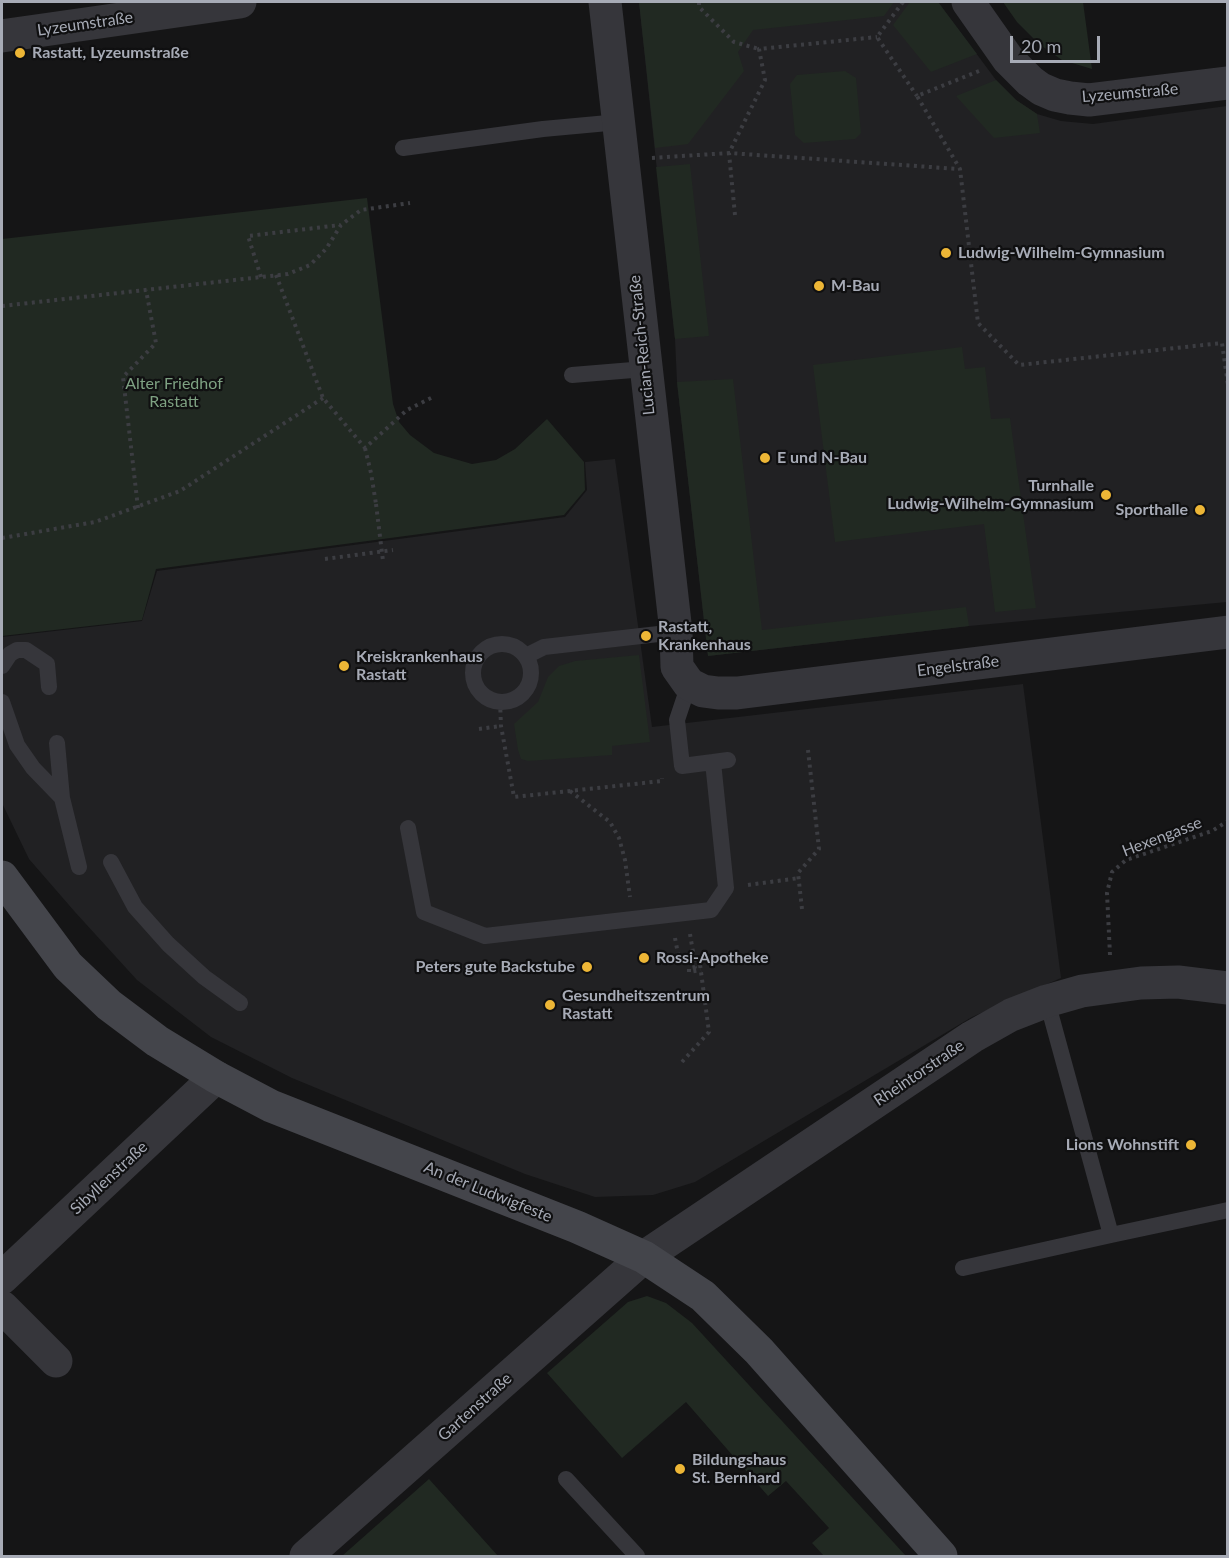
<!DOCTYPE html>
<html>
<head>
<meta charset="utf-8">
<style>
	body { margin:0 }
	#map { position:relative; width:1229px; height:1558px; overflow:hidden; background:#151516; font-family:Lato,sans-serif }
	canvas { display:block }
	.frame { position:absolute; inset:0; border:3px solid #a7abb6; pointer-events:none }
	.scale { position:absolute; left:1010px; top:36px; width:90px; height:27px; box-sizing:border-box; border:3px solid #a7abb6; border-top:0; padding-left:8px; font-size:18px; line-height:21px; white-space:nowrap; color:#a7abb6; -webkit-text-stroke:4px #101011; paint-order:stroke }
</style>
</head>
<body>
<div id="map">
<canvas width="1229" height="1558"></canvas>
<div class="frame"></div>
<div class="scale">20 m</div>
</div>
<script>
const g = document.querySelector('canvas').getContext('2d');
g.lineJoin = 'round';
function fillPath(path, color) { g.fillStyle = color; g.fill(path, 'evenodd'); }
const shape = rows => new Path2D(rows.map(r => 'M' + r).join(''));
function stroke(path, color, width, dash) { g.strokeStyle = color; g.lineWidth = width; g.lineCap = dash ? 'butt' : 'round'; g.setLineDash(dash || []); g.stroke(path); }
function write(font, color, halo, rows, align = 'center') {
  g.font = font + ' Lato,sans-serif'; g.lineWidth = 4.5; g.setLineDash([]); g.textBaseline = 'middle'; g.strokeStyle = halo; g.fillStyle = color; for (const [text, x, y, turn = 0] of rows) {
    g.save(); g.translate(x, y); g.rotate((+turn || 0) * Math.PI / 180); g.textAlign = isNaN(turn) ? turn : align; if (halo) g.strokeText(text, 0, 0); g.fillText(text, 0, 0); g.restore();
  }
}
const built = shape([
	[639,2,938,2,996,80,1016,100,1037,114,1061,121,1093,124,1227,106,1227,602,969,626,708,656,677,382,675,339],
	[615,459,652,727,1023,684,1061,978,972,1017,695,1182,653,1195,595,1197,525,1174,292,1078,211,1037,137,980,75,912,29,859,2,803,2,637,142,621,157,571,565,517,587,490,585,462]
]);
const green = shape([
	[639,2,894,2,884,16,753,30,738,52,744,71,688,144,655,148],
	[910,2,938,2,977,54,931,72,893,25],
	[1003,2,1083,2,1092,69,1062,60,1039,44,1017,22],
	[845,71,856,78,861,133,855,139,804,143,795,135,790,84,797,75],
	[996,80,1016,100,1037,114,1040,133,994,138,956,96],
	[690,164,709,336,675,339,656,167],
	[367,198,393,404,399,422,410,435,434,453,472,464,496,460,515,449,547,419,584,462,585,490,564,515,156,569,142,620,2,636,2,239],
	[962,347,965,369,985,367,991,419,1010,418,1036,608,995,612,984,524,835,542,813,365],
	[733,379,762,630,966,607,969,626,708,656,677,382],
	[639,655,650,742,612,746,612,755,528,761,521,759,518,750,514,724,538,702,548,677,559,666,575,661],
	[647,1296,666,1303,692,1323,906,1556,824,1556,812,1543,829,1528,786,1481,768,1496,686,1402,622,1458,547,1373,628,1302],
	[429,1479,498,1556,342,1556]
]);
const path = shape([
	[699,2,699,7,734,42,759,49],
	[903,2,877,37,917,96],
	[979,71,917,96,960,169,978,323,1019,365,1222,343,1228,385],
	[652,158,729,153,959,169],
	[735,215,729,153,765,80,759,49,877,37],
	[276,275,323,398,365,448,407,410,433,397],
	[261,277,248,236,340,225],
	[2,306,288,274,310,265,326,249,341,225,361,210,410,203],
	[365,448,371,473,376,504],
	[138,508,123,377,156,343,146,290],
	[2,538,95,522,180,491,323,398],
	[325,559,393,550],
	[500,702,501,726,514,797,662,781,662,778],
	[479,729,501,726],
	[570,791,610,822,619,838,625,860,630,897],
	[748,885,799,878],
	[802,909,798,873,819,849,808,750],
	[675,938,679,959,694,958,695,967,689,968,689,972,701,970],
	[1110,955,1107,893,1112,872,1126,860,1212,831,1228,821],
	[682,1062,709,1032,699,957,694,958,690,934]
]);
const lane = shape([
	[403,148,543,129,619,122],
	[572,375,645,369],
	'473 673a29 29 0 1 1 58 0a29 29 0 1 1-58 0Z',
	[526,656,544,647,676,632],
	[2,666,10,654,17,650,26,650,47,664,49,687],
	[689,684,677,720,682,766,713,762],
	[2,702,17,745,33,768,62,798],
	[57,743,62,798,79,867],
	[408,828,424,912,485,936,711,910,726,888,713,762,728,760],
	[111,862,135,907,168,944,204,977,240,1003],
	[1111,1235,1228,1210],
	[963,1268,1111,1235,1047,1001],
	[566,1479,637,1556]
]);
const street = shape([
	[605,2,676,632,677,667,689,684,703,691,718,693,737,693,1228,632],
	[968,2,1008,59,1030,81,1041,89,1055,95,1070,98,1089,100,1228,83],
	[2,36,240,2],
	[2,1278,216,1077],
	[2,1307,56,1361],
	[306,1556,644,1257,972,1037,1011,1015,1047,1001,1082,991,1141,983,1178,982,1228,988]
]);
const secondary = shape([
	[2,877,68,966,109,1005,157,1041,216,1077,271,1106,577,1227,644,1257,703,1296,759,1351,941,1556]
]);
const pathBridge = shape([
	[376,504,383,561]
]);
const markers = [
	[20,53,6,"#edb636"],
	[946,253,6,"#edb636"],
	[819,286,6,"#edb636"],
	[765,458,6,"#edb636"],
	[1106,495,6,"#edb636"],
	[1200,510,6,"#edb636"],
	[646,636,6,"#edb636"],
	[344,666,6,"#edb636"],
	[644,958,6,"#edb636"],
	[587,967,6,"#edb636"],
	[550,1005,6,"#edb636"],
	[1191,1145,6,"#edb636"],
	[680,1469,6,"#edb636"]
];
const streetNames = [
	["Lyzeumstraße",85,24,-8],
	["Lyzeumstraße",1130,93,-5],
	["Lucian-Reich-Straße",642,345,-96],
	["Engelstraße",958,666,-7],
	["Hexengasse",1162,837,-21],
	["Rheintorstraße",919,1073,-34],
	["Sibyllenstraße",109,1178,-43],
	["An der Ludwigfeste",488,1192,22],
	["Gartenstraße",475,1407,-42]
];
const poiNames = [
	["Rastatt, Lyzeumstraße",32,53],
	["Ludwig-Wilhelm-Gymnasium",958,253],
	["M-Bau",831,286],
	["E und N-Bau",777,458],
	["Turnhalle",1094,486,"right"],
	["Ludwig-Wilhelm-Gymnasium",1094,504,"right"],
	["Sporthalle",1188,510,"right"],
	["Rastatt,",658,627],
	["Krankenhaus",658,645],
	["Kreiskrankenhaus",356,657],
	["Rastatt",356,675],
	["Rossi-Apotheke",656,958],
	["Peters gute Backstube",575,967,"right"],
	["Gesundheitszentrum",562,996],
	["Rastatt",562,1014],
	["Lions Wohnstift",1179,1145,"right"],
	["Bildungshaus",692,1460],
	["St. Bernhard",692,1478]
];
const parkNames = [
	["Alter Friedhof",174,384],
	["Rastatt",174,402]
];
fillPath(built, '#212123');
fillPath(green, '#212922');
stroke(path, '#3c3d42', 4, [3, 4.5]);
stroke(lane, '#36363b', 16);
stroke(street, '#36363b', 33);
stroke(secondary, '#44454b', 33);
stroke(pathBridge, '#3c3d42', 4, [3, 4.5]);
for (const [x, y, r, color] of markers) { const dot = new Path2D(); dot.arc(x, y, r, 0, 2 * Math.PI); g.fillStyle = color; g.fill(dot); stroke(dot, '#101011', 2); }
write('16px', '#a7abb6', '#101011', streetNames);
write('bold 16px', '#a7abb6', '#101011', poiNames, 'left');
write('16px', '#7ea182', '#101011', parkNames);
</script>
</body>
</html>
